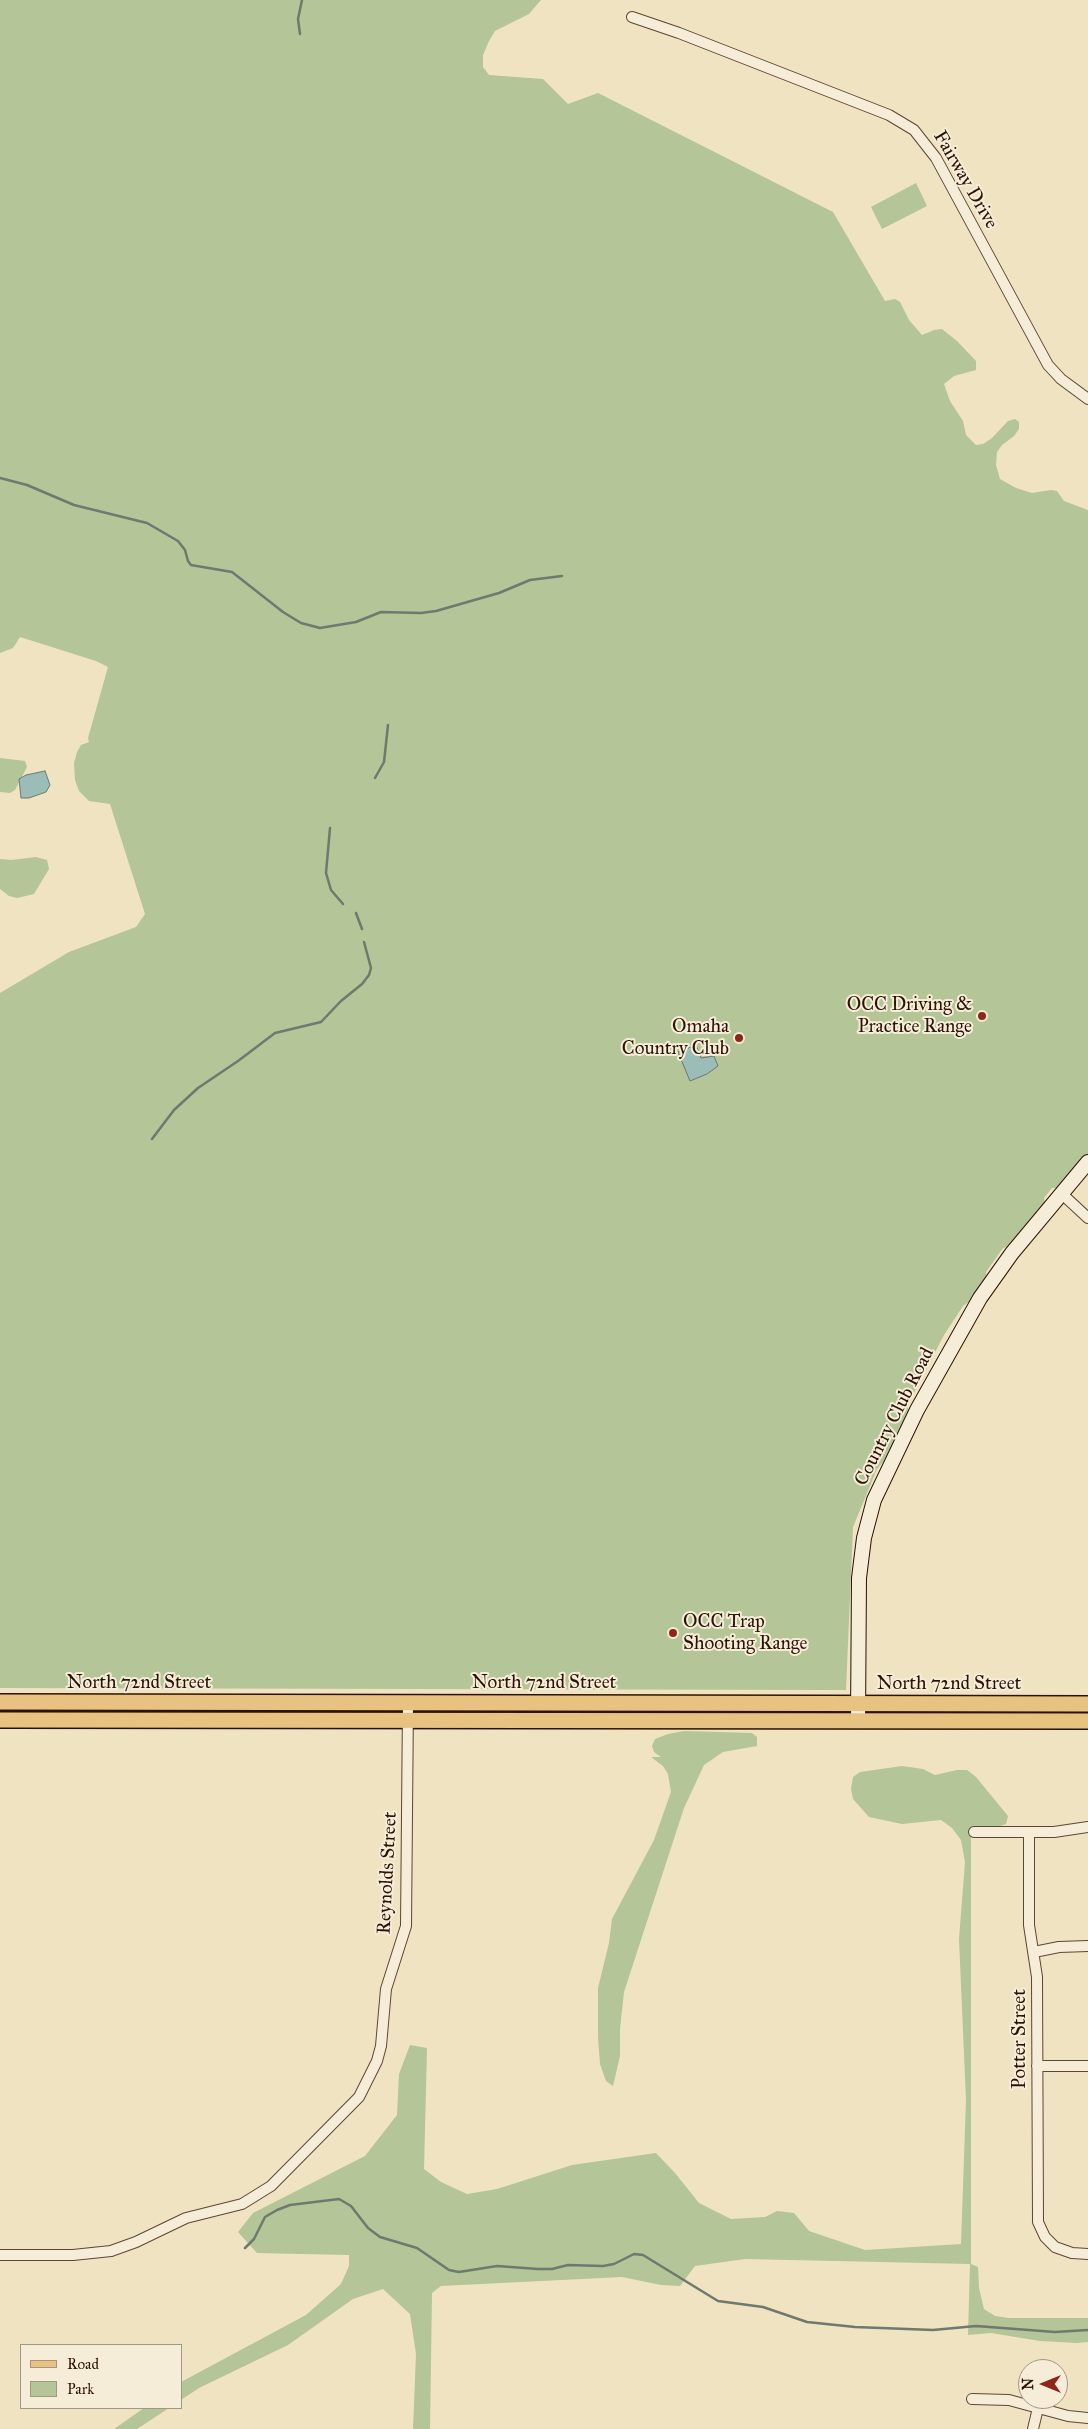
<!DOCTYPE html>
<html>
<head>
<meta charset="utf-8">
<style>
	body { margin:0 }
	#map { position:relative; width:1088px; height:2429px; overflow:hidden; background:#efe3c1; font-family:"IM FELL Great Primer",serif }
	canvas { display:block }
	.legend { position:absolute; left:20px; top:2344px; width:162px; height:65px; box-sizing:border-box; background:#f5edd7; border:1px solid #a59583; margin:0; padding:6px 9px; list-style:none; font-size:15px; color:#2c1205 }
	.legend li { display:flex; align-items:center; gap:10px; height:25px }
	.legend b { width:25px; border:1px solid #a59583 }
	.north { position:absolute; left:1018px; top:2359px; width:50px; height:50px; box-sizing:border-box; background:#f5edd7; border:1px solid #a59583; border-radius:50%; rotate:270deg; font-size:14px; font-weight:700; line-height:20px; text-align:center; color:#2c1205 }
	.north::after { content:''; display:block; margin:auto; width:18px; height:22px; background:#8f2418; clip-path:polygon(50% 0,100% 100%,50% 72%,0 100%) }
</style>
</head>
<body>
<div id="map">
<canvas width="1088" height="2429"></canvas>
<ul class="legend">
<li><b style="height:6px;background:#e8c280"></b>Road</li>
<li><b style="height:14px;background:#b4c597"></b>Park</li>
</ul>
<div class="north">N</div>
</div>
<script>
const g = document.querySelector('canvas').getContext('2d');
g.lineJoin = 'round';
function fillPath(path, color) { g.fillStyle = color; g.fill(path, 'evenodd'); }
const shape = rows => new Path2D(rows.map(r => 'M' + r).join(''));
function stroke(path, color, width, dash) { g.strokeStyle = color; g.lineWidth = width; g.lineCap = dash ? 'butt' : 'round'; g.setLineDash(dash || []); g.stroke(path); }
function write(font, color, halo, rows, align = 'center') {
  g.font = font + ' "IM FELL Great Primer",serif'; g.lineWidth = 4; g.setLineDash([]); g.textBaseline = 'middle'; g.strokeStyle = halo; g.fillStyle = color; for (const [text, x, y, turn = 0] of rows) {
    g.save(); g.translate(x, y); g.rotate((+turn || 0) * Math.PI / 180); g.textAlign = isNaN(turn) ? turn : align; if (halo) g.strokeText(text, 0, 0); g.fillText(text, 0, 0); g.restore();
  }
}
const green = shape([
	[0,0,541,0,529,14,495,31,489,41,483,55,483,67,489,75,543,79,568,104,598,93,833,212,885,301,895,299,900,302,909,320,922,335,934,330,942,329,957,341,976,361,976,370,954,376,944,384,950,401,963,421,966,435,976,445,983,444,992,438,1008,421,1015,419,1019,422,1019,429,1014,436,1002,445,997,452,996,465,1000,479,1016,488,1032,493,1051,490,1057,491,1064,501,1088,510,1088,1156,1059,1188,1052,1188,1044,1198,1045,1205,1010,1246,1003,1248,986,1272,987,1277,972,1299,963,1306,944,1335,907,1406,909,1411,884,1461,877,1469,853,1527,846,1690,0,1688,0,993,69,952,136,927,145,914,110,804,89,801,79,791,75,780,74,763,77,752,81,745,89,742,88,738,108,667,96,661,20,637,13,648,0,653],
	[916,183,927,206,882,229,871,207],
	[0,758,25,761,27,767,15,790,10,793,0,792],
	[36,857,47,860,49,869,34,894,17,898,9,896,0,889,0,859,11,860],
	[684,1731,752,1733,757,1737,757,1746,723,1752,704,1765,684,1808,624,1992,620,2029,620,2056,613,2086,606,2081,600,2064,598,2037,598,1988,609,1943,612,1919,654,1840,671,1792,668,1774,663,1766,651,1757,661,1757,654,1752,652,1746,655,1739,668,1734],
	[902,1766,923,1769,935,1775,957,1770,967,1770,976,1777,1008,1816,1006,1824,994,1828,971,1828,971,2264,978,2267,979,2288,984,2309,995,2316,1009,2318,1088,2318,1088,2342,1077,2343,1040,2341,991,2333,968,2335,970,2264,745,2259,695,2266,680,2286,661,2285,622,2277,441,2286,432,2293,430,2429,413,2429,416,2354,410,2314,383,2289,353,2299,288,2345,199,2388,181,2400,181,2382,306,2315,341,2284,349,2266,349,2255,257,2253,238,2232,253,2213,365,2156,397,2115,399,2074,410,2045,427,2048,424,2169,441,2182,467,2194,497,2189,572,2165,656,2153,675,2173,699,2203,731,2219,765,2217,777,2211,794,2213,809,2231,865,2250,961,2244,966,2100,959,1939,965,1862,961,1840,952,1828,941,1820,902,1824,869,1817,853,1799,851,1789,853,1777,860,1772],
	[144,2408,169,2408,137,2429,114,2429]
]);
const water = shape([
	[45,771,50,785,46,792,29,798,21,798,19,779,26,775,45,771],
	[696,1045,701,1058,714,1056,718,1066,707,1074,690,1081,678,1052,696,1045]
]);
const stream = shape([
	[300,34,298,19,302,0],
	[0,478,27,485,74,505,147,523,178,541,185,550,188,561,191,565,232,572,283,612,301,623,320,628,356,622,381,612,421,613,436,611,499,593,530,580,562,576],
	[375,778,384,762,388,725],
	[330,828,326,873,331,890,343,904],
	[356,913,362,929],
	[152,1139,174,1110,198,1088,238,1061,275,1033,321,1022,341,1001,362,984,369,975,371,968,364,942],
	[245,2248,254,2239,265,2217,277,2210,290,2205,339,2199,351,2206,368,2228,380,2237,417,2248,449,2270,459,2272,497,2266,538,2269,552,2269,568,2265,603,2266,614,2264,634,2254,643,2255,718,2301,763,2307,807,2322,855,2327,933,2330,976,2326,1055,2332,1088,2330]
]);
const street = shape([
	[632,17,679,33,889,115,914,130,936,158,1048,365,1061,379,1088,399],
	[1061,1193,1088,1218],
	[974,1832,1054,1832,1088,1827],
	[1029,1832,1029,1925,1037,1977,1038,2222,1045,2237,1055,2247,1072,2253,1088,2254],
	[1034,1952,1059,1947,1088,1946],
	[1037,2066,1088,2066],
	[0,2255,73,2255,111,2251,136,2242,186,2218,242,2204,271,2186,359,2097,377,2061,381,2046,386,1989,406,1926,408,1703],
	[972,2399,1009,2400,1068,2416,1088,2418],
	[1033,2429,1038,2408]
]);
const secondary = shape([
	[858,1720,859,1578,864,1538,874,1500,917,1410,980,1298,1012,1253,1088,1162]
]);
const primary = shape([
	[0,1702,1088,1704],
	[0,1720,1088,1721]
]);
const markers = [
	[982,1016,5,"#8f2418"],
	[739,1038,5,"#8f2418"],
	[673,1633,5,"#8f2418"]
];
const streetNames = [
	["Fairway Drive",965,180,60],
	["Country Club Road",895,1417,-63],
	["North 72nd Street",139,1683],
	["North 72nd Street",544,1683],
	["North 72nd Street",949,1684],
	["Reynolds Street",388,1873,-87],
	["Potter Street",1020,2039,-90]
];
const poiNames = [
	["OCC Driving &",972,1005],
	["Practice Range",972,1027],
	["Omaha",729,1027],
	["Country Club",729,1049],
	["OCC Trap",683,1622,"left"],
	["Shooting Range",683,1644,"left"]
];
fillPath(green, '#b4c597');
fillPath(water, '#9abdb7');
stroke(water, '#6e7970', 1);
stroke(stream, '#6e7970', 2.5);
stroke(street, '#5d4634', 12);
stroke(secondary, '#2c1205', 16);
stroke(primary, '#2c1205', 18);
stroke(street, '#f5edd7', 10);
stroke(secondary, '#f5edd7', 14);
stroke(primary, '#e8c280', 15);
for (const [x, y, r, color] of markers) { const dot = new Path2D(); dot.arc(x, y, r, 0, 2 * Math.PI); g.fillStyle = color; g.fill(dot); stroke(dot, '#f5edd7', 2); }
write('19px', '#2c1205', '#f5edd7', streetNames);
write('19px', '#2c1205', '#f5edd7', poiNames, 'right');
</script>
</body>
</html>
